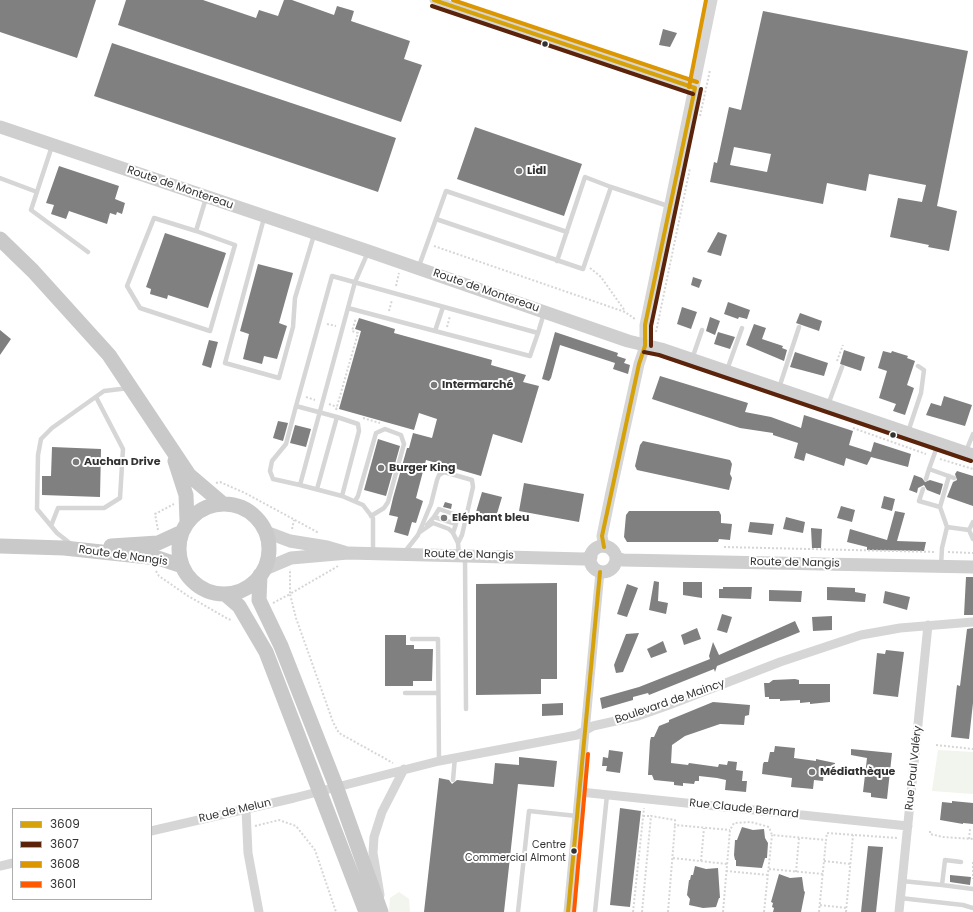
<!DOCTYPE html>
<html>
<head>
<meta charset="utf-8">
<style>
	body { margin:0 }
	#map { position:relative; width:973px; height:912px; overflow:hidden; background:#fff; font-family:Poppins,sans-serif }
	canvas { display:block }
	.legend { position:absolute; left:12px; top:808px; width:140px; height:92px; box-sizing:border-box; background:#fff; border:1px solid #adadad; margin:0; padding:5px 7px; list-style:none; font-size:12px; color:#323232 }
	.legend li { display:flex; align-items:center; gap:8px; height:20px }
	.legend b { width:20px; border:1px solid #adadad }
</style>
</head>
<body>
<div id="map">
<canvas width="973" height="912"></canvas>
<ul class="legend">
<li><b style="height:5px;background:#d6a20a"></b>3609</li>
<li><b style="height:5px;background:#5a230a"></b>3607</li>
<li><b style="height:5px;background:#dc9600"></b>3608</li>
<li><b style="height:5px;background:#ff5a00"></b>3601</li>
</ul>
</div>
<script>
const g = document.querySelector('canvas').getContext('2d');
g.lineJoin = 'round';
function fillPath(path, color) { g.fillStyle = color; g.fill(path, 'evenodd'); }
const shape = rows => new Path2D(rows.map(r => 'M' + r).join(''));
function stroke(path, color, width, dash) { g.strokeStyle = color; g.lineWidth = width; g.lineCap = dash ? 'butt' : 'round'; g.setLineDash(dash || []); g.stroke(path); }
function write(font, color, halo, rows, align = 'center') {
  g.font = font + ' Poppins,sans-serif'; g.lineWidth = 4; g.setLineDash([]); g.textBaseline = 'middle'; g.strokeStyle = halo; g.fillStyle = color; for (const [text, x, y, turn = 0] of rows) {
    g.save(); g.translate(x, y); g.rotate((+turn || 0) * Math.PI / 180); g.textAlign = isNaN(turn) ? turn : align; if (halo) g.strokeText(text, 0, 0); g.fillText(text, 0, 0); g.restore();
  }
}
const green = shape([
	[938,750,973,752,973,794,932,791],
	[399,892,409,899,410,912,389,912,390,898]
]);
const building = shape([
	[0,0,96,0,77,58,0,32],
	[126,0,203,0,256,18,259,10,278,16,284,0,292,0,334,15,337,6,354,11,351,21,410,41,404,59,422,65,401,122,118,25],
	[763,11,968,51,937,206,957,211,949,251,928,247,929,245,890,237,898,198,922,202,926,185,869,174,866,191,827,183,823,204,710,182,714,162,717,163,729,107,741,110],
	[734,147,771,154,767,172,730,165],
	[663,29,677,33,670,47,659,45],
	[112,43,396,138,378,192,94,96],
	[475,127,582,164,564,216,457,179],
	[59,166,119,186,115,199,125,203,122,214,117,212,116,215,110,213,107,224,69,211,66,219,51,214,54,205,46,203],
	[718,232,727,235,721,256,707,252],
	[165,233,226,253,208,308,168,295,167,299,150,294,151,289,146,287],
	[258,264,293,273,279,323,287,326,277,359,264,356,262,364,243,359,249,334,240,331],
	[693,277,702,280,699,288,691,285],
	[728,302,750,310,747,319,739,317,738,319,724,314],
	[682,307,697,312,691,329,677,324],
	[800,313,822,321,819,331,796,323],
	[710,317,720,321,715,335,706,331],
	[359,318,395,329,394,333,492,360,491,365,526,375,523,382,539,386,522,443,493,434,481,476,426,460,416,498,423,501,416,523,412,522,408,536,394,532,398,517,389,515,393,498,407,448,409,448,413,433,432,438,437,419,419,413,414,430,339,409,361,331,355,329],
	[754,324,766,328,762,339,783,346,782,348,787,350,784,361,746,345],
	[0,330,11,339,0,355],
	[555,332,618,353,617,356,626,359,624,363,630,365,628,374,613,369,615,363,560,345,551,378,549,381,542,379],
	[718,332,735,337,730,349,714,344],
	[209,340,218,342,211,368,202,365],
	[844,350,865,357,861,371,840,364],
	[883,351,891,353,892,351,908,356,907,358,915,361,907,385,914,388,905,415,893,411,896,404,879,398,887,371,878,368],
	[795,352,828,363,824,376,790,367],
	[660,376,748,403,745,412,771,417,801,428,804,415,853,431,849,445,871,452,874,442,911,454,908,467,871,457,867,465,846,458,844,466,806,453,804,461,794,458,798,443,773,435,773,433,740,428,652,399],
	[944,396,972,405,965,426,926,415,931,403,941,406],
	[278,421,288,423,283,441,273,438],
	[295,425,311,429,306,447,290,443],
	[378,439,400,446,386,496,364,490],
	[643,441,730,460,732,464,730,474,732,478,729,490,637,470,635,466,640,445],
	[52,447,101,449,100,497,42,495,42,476,51,476],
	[957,471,973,476,973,506,947,497,953,482,957,480,955,474],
	[914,475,922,478,925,482,930,480,943,484,940,495,927,490,924,485,918,488,917,493,909,490],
	[524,483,584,494,579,522,519,511],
	[482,492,502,497,496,517,476,512],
	[884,496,895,499,892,511,881,508],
	[445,502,452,504,451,509,443,507],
	[841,506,855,510,852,522,837,518],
	[629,511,719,511,721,515,721,523,732,524,730,540,719,539,718,542,627,542,624,537,626,515],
	[895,511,905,513,897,541,926,542,924,551,867,550,867,547,847,542,850,529,887,540],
	[786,517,805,522,803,533,783,529],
	[750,522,774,524,772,535,748,532],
	[811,528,822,529,821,548,812,548],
	[966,577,973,577,973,615,964,615],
	[654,581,659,582,658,601,668,603,666,614,649,610],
	[683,582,702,582,702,598,683,595],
	[557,583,557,679,541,679,541,694,476,695,476,584],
	[627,584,638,588,627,617,617,614],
	[723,587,752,587,751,599,719,598,719,589,723,589],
	[827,587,855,588,855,592,866,594,865,602,827,600],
	[769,590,802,591,801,602,769,601],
	[885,591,910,597,907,610,883,603],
	[722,614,732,617,727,633,717,630],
	[832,616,832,630,813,631,812,617],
	[795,621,800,632,717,666,715,672,714,669,649,695,648,693,633,697,633,700,602,709,600,698,639,687,710,659,709,656,713,642,719,655],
	[697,628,701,639,684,645,681,635],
	[973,628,973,703,969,739,951,737,957,685,960,686,967,629],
	[639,633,623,672,616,673,614,665,626,634],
	[385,635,406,635,406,645,414,645,414,649,433,649,432,681,413,681,413,686,385,686],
	[663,641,667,652,651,658,647,649],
	[886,650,904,652,898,697,873,694,877,653,885,654],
	[795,679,799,680,799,684,830,684,830,702,810,704,810,702,800,703,800,700,780,701,780,699,769,699,769,697,765,697,764,683,769,683,773,680],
	[713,702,750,705,749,715,745,716,744,725,720,724,685,736,672,745,671,763,688,765,689,763,718,767,719,764,727,765,728,761,737,762,736,770,743,771,742,781,747,781,746,792,725,790,726,780,717,778,699,776,699,781,695,781,694,784,683,783,683,786,674,785,674,782,654,780,652,775,648,775,650,741,651,737,654,737,659,726,669,722,669,720],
	[563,703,563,715,542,716,542,704],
	[775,746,795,748,794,758,816,761,816,759,835,763,834,773,824,772,823,781,814,780,813,789,791,787,792,778,762,774,763,764,764,762,768,762,770,752,774,752],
	[851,749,892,753,887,799,871,797,871,793,863,792,867,758,851,755],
	[609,750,623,752,620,773,606,771,607,766,602,766,603,757,608,758],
	[519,757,557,761,554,787,518,784,504,912,424,912,439,778,449,780,452,784,457,780,493,784,495,763,519,765],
	[952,801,973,803,973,824,963,823,963,824,940,820,942,802,952,803],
	[620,808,641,811,630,907,610,905],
	[742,827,753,830,764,829,765,838,768,843,767,858,765,858,762,868,736,866,736,860,735,860,734,855,735,840,737,840],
	[868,846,883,847,876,912,861,912],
	[695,866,706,869,718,868,720,898,719,898,716,907,703,908,689,905,690,899,687,895,689,880,690,880,691,875,693,875],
	[779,874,790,878,802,877,804,891,805,892,801,912,773,912,774,908,772,907,773,903,771,902],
	[950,875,971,877,970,885,950,882]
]);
const path = shape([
	[700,116,710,70],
	[434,246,625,312,635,319],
	[590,268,601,277,625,311],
	[396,286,399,273],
	[389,311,392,300],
	[327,324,336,326],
	[447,327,450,316],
	[656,332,690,168],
	[837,361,843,345],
	[306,397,315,400],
	[329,404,337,407],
	[336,410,358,333,352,331,356,318],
	[363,418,380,423],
	[853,428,926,454],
	[940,459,973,469],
	[216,483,220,482,245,493,319,533],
	[292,529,294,520],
	[158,530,155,514,174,504],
	[724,547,936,552],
	[948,552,973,553],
	[338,566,290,594,296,618,333,722,339,733,393,763],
	[156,571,159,576,188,596,228,619,232,620],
	[273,603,290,594,290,569],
	[936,745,973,749],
	[643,816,651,816],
	[255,826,279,820,296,826,315,850,336,912],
	[930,831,930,834,943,837,973,839],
	[969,839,970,829],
	[673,858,727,864],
	[701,861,704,828],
	[824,861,851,864],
	[973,862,973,872],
	[769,869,823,874],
	[726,871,768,875],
	[796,872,799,838],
	[973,874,973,879],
	[820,905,846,908],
	[633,912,644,808],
	[642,912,651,816,675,820,675,825,730,830],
	[668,912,675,825],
	[723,912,730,830,734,823,751,822,769,827,772,835,826,840,827,833,897,838],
	[764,912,772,835],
	[819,912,826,840],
	[846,912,853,835]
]);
const service = shape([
	[52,146,31,210,88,252],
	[0,178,37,192],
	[264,218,225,363,279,378,293,327,295,298,314,235],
	[436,219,446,191,567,232],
	[196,231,235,245,210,331,140,308,127,286,154,218,196,231,206,198],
	[368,252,355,282,300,485,342,496,363,505,373,518,373,551],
	[557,261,585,177,611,187],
	[419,266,436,219,583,269,611,187,668,206],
	[443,307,435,331,530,356,538,333],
	[348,308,435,331],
	[692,359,702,330],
	[727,370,742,328],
	[779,388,799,327],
	[828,405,842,367],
	[296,406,286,444,272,461,270,471,273,479,300,485],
	[337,417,358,424,359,431,342,496],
	[908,432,921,393,924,370,918,366],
	[938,444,929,469,954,478],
	[966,451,973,434],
	[926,479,929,469],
	[317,489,337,417,296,406,332,276,538,333,544,313],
	[923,489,919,501,940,507],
	[355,501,358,496,376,433,385,429,401,435,404,444,388,502,384,508,371,516],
	[434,517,439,509,456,515,456,524],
	[427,525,434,517,456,524,453,533],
	[51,526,58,508,104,508,120,498,123,449,96,397],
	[947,527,940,507,949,476],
	[969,530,973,522],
	[420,532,433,523,449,529,453,533,458,543],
	[71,544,57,533,37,509,38,455,41,439,52,428,104,391,129,388],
	[407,552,407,549,418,535,431,504,437,480,439,475,444,472,472,480,473,487,462,535,458,543,459,555],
	[465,557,466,709],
	[941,565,942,548,947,527,969,530,973,539],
	[412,639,438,639,439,761],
	[405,693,438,693],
	[453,780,455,757],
	[902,881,942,885,945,860,961,862],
	[942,885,973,889],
	[900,898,963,905,973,908],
	[518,912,529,811,577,816],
	[595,912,607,795]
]);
const minor = shape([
	[434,0,695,88],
	[580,792,908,826],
	[246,809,248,853,259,912],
	[151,831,294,798,439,761,577,735,593,726,638,716,669,705,780,662,861,635,900,628,973,622],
	[0,866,13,863],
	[380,895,373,853,374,837,382,812,404,769],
	[568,912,600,572],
	[899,912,928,625]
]);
const tertiary = shape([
	[604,547,602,536,611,492,639,364,645,346,645,325,712,0]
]);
const secondary = shape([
	[0,127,368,251,628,341,661,349,973,455],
	[266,532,290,541,327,547,344,552],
	'590 559a13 13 0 1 1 26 0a13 13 0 1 1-26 0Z',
	[616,558,623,560,973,567],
	[265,569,291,558,348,553,584,559,591,557]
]);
const primary = shape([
	[0,239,33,271,109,355,189,475,223,504],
	[175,461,186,495,187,521],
	'179 549a45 45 0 1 1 90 0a45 45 0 1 1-90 0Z',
	[0,546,64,548,158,558,182,566],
	[111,546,158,543,182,532],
	[260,575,259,600,281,646,336,786,381,912],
	[225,594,239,606,266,652,366,912]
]);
const bus1 = shape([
	[434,0,695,88],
	[604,547,602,536,639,364,645,346,645,325,695,88],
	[568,912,600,572]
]);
const bus2 = shape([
	[432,6,693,94],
	[651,346,651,326,701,89],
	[644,352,659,355,971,461]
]);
const bus3 = shape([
	[453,0,697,82],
	[689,87,706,0]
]);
const bus4 = shape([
	[574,912,588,754]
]);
const markers = [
	[545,44,3.5,"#323232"],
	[519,171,4,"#7a7a7a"],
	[434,385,4,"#7a7a7a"],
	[893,435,3.5,"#323232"],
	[76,462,4,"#7a7a7a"],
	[381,468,4,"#7a7a7a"],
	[444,518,4,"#7a7a7a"],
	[812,772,4,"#7a7a7a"],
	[574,851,3.5,"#323232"]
];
const busNames = [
	["Centre",566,845],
	["Commercial Almont",566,858]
];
const poiNames = [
	["Lidl",527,171],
	["Intermarché",442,385],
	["Auchan Drive",84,462],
	["Burger King",389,468],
	["Eléphant bleu",452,518],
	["Médiathèque",820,772]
];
const streetNames = [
	["Route de Montereau",180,188,19],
	["Route de Montereau",486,291,19],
	["Route de Nangis",469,555,1],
	["Route de Nangis",123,556,8],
	["Route de Nangis",795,563,1],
	["Boulevard de Maincy",670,702,-19],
	["Rue Paul Valéry",914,768,-84],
	["Rue Claude Bernard",744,809,6],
	["Rue de Melun",235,811,-13]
];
fillPath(green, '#f1f5ed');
fillPath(building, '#808080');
stroke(path, '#d6d6d6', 2, [2, 2]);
stroke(service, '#d6d6d6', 4.5);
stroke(minor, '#d6d6d6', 9);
stroke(tertiary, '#d6d6d6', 11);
stroke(secondary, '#cfcfcf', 13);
stroke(primary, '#c9c9c9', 15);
stroke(bus1, '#d6a20a', 4);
stroke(bus2, '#5a230a', 4);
stroke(bus3, '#dc9600', 4);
stroke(bus4, '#ff5a00', 4);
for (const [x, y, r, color] of markers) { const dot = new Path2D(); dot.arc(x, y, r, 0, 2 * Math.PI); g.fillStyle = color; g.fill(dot); stroke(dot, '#fff', 1.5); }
write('10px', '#323232', '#fff', busNames, 'right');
write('bold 11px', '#323232', '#fff', poiNames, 'left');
write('11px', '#323232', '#fff', streetNames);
</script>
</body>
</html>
